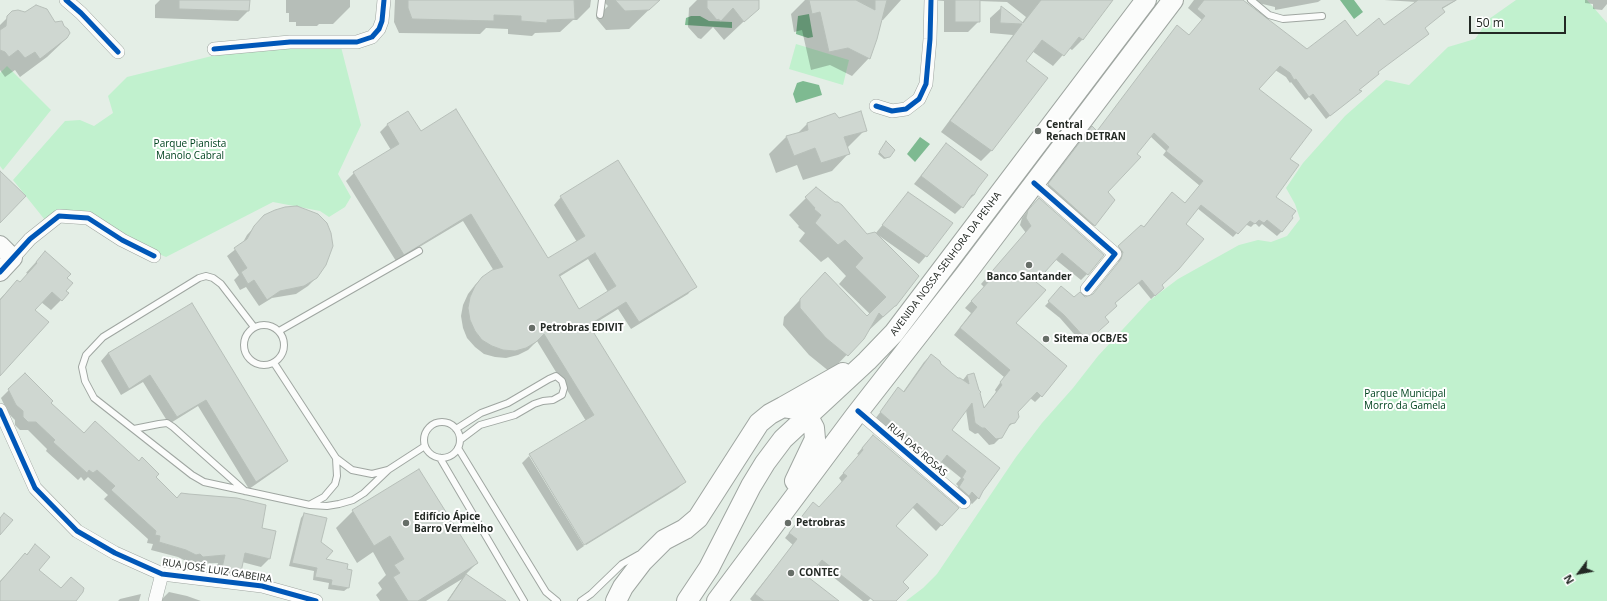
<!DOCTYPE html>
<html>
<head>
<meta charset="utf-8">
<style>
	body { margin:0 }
	#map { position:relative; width:1607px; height:601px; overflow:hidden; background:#e4eee6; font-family:"Open Sans",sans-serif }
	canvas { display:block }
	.north { position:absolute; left:1559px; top:553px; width:40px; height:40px; -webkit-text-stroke:3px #fff; paint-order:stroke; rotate:238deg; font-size:11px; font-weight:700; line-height:16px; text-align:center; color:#232924 }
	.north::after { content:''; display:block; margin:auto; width:14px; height:18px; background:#232924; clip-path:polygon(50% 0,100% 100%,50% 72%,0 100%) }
	.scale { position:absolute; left:1469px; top:16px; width:97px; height:18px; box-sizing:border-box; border:2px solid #232924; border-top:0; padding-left:5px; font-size:12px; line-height:14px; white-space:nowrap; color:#232924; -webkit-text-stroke:3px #fff; paint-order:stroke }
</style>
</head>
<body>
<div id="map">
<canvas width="1607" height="601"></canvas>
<div class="north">N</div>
<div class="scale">50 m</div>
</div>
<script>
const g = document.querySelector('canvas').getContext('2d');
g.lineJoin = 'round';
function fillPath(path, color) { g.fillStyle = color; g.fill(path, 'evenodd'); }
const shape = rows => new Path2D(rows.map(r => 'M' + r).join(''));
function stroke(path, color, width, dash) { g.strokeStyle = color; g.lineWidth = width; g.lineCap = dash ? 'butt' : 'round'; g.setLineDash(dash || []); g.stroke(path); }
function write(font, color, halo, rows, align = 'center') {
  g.font = font + ' "Open Sans",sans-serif'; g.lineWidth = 4; g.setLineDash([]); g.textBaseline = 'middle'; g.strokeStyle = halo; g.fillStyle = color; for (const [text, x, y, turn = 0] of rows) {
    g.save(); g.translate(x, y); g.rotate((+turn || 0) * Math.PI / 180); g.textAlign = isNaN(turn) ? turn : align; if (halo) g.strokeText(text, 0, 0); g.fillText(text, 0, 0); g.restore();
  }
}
const green = shape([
	[1516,0,1587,0,1607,23,1607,601,906,601,923,588,937,574,1016,457,1042,423,1073,388,1098,356,1149,301,1178,279,1239,245,1258,240,1271,242,1287,236,1300,219,1295,204,1286,188,1303,163,1345,116,1386,80,1409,85,1448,47,1475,39,1489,19],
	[340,43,361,125,338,174,351,197,345,207,329,217,320,211,273,202,166,257,73,218,49,225,13,180,65,121,80,120,94,126,113,113,108,96,127,77,216,55],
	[796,44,849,60,843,85,789,69],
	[7,66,51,110,3,170,0,166,0,73]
]);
const water = shape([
	[1340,0,1354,0,1363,12,1354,19],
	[809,14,813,37,808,38,796,34,798,16],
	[691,16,700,16,709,21,732,22,732,28,685,25,686,18],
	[803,81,819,85,822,95,796,103,793,94,797,83],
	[920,137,930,144,915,162,907,154]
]);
const shadow = shape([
	[160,0,249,0,248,11,238,21,155,18,155,5],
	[286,0,350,0,350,7,333,24,319,24,317,26,296,26,296,22,289,22,289,13,286,13],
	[395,0,591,0,590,7,577,20,573,20,560,32,535,33,532,36,508,34,508,29,486,28,480,34,399,33,394,22],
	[602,0,659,0,629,29,606,30,596,18,608,6],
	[697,0,758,0,758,8,724,40,713,27,701,39,698,38,688,27,689,8],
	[805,0,901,0,883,20,881,20,869,58,852,76,830,65,811,70,802,30,794,32,791,14],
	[932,0,1104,0,1109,4,1082,40,1072,50,1069,48,1053,66,1032,51,1025,61,1047,78,991,151,981,161,941,132,1013,35,990,33,990,18,1001,8,1022,23,1026,17,1007,2,978,1,979,21,968,32,944,32,944,1],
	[1194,0,1242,0,1307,50,1357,37,1384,26,1417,2,1384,0,1457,0,1442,9,1377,72,1378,74,1374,78,1358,90,1356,95,1326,119,1309,97,1305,100,1291,82,1290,83,1286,77,1275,70,1257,89,1288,159,1274,197,1295,212,1281,232,1277,236,1262,224,1259,227,1255,223,1251,227,1245,224,1233,237,1197,208,1184,224,1160,285,1163,288,1151,299,1138,283,1114,304,1103,317,1108,322,1086,342,1084,340,1081,342,1060,318,1045,306,1058,292,1074,299,1086,298,1093,295,1118,264,1119,256,1115,251,1141,226,1143,228,1168,197,1184,204,1200,186,1163,155,1166,151,1150,136,1107,192,1094,225,1091,229,1045,189,1088,132,1097,132,1189,36,1202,20,1188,8],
	[1246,0,1321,0,1318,2,1275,10,1275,7],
	[1585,0,1607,0,1607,4,1602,10,1593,9,1593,4,1585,3],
	[13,12,67,38,47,57,20,77,15,70,5,77,0,70,0,25],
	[838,119,865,130,847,148,849,153,832,171,803,180,797,165,776,173,769,154,786,137,797,134,808,123],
	[387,125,420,132,548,260,577,242,554,205,561,197,695,286,688,294,631,329,618,309,589,327,685,482,677,489,586,545,531,456,529,456,586,421,537,341,528,350,518,355,506,358,495,357,484,354,475,347,467,338,463,328,461,316,463,305,468,294,475,285,483,277,494,271,463,221,396,261,346,181,354,173,391,150,380,132],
	[588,259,608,292,579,310,559,277],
	[885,144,894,151,887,158,884,159,878,154],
	[946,144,974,195,955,214,914,184],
	[816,188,867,235,875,234,909,193,926,256,919,264,878,235,877,236,895,306,867,332,863,338,830,372,809,355,783,325,784,317,825,273,866,317,870,314,839,284,846,276,828,257,821,262,799,241,805,233,798,227,799,226,789,215],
	[1032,205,1087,274,1081,280,1055,259,1035,282,1015,323,1041,396,1035,402,1030,398,1017,412,1014,422,1005,430,1001,437,994,444,989,445,978,433,975,434,969,430,966,410,950,430,982,490,978,498,972,504,965,498,953,494,958,486,956,484,961,478,940,461,933,469,875,419,898,389,903,392,924,362,931,355,958,379,962,381,967,375,983,409,996,392,995,390,1004,377,954,335,971,313,965,308,984,287,981,284,1026,233,1020,225,1022,218],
	[257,224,316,278,308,286,296,294,272,298,259,306,246,287,240,290,234,280,239,275,227,256,242,244,247,235],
	[45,252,66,278,65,291,61,300,51,310,41,302,34,310,0,375,0,299,17,281,20,283,28,274,26,273],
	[192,304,287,461,279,468,249,489,198,406,169,424,143,382,121,395,101,361,108,353],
	[9,390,49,403,83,434,95,422,177,499,260,528,269,559,261,567,242,562,240,572,232,580,214,576,218,563,195,564,192,561,188,562,178,557,151,550,153,544,147,543,148,539,104,499,108,495,88,477,84,481,81,477,78,480,46,451,47,449,28,430,20,430,15,425,15,420,8,413,1,398],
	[868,441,957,508,936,531,912,507,895,527,901,582,895,601,873,601,871,598,868,601,863,601,817,564,807,578,837,601,752,601,750,599,793,545,785,538,808,509,819,508,842,482,839,478,859,455,857,454],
	[529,456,584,546,577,551,522,463],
	[353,511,477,563,465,575,497,596,498,595,502,601,447,601,462,579,426,601,380,601,376,595,382,589,378,583,386,575,373,552,357,563,336,528],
	[304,514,320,542,325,559,346,570,348,588,344,591,328,589,329,583,313,580,314,571,289,566,301,518],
	[35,546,38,570,60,589,71,578,75,601,0,601,0,581,25,554,26,555],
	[169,592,187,596,201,601,160,601],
	[141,594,139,601,118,601,120,599]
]);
const building = shape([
	[179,0,250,0,249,11,179,9,179,0],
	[408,0,574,0,575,19,547,20,547,23,521,21,521,16,494,15,494,21,412,19,408,8,408,0],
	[615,0,660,0,649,10,625,11,615,0],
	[707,0,759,0,759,9,744,22,733,8,721,21,718,19,717,20,707,8,707,0],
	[809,0,856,0,875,10,875,0,887,0,877,39,870,59,848,48,829,52,820,12,812,14,809,0],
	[955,0,980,0,980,22,955,22,955,0],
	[1041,0,1113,0,1083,40,1079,37,1064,56,1042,40,1026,61,1048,78,992,151,950,121,1022,24,1000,23,1001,6,1023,23,1041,0],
	[1204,0,1243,0,1307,49,1345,20,1357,36,1379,18,1384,25,1418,0,1456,0,1442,8,1445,12,1425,28,1429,34,1382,69,1378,72,1379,74,1359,90,1362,91,1330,116,1313,94,1309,97,1296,79,1294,80,1290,73,1280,66,1259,89,1312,130,1290,159,1299,165,1276,197,1296,211,1292,216,1293,218,1282,232,1267,220,1264,223,1259,220,1255,224,1250,221,1238,234,1201,205,1186,224,1204,239,1179,269,1162,285,1164,288,1155,296,1142,280,1115,303,1117,306,1105,317,1109,322,1090,339,1088,337,1086,339,1064,315,1048,301,1061,286,1074,297,1080,292,1085,297,1093,294,1121,259,1123,252,1118,246,1141,225,1144,227,1172,192,1185,203,1203,181,1166,151,1169,147,1154,133,1137,154,1141,157,1108,192,1115,200,1095,226,1048,184,1092,126,1097,131,1177,25,1189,35,1205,16,1197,9,1204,0],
	[36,5,47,9,55,22,62,21,64,26,68,29,70,33,67,38,40,59,35,52,25,58,18,50,9,57,5,52,0,50,0,30,6,26,7,16,12,11,18,10,25,12,36,5],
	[456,109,548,258,585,236,560,196,618,160,697,287,639,322,626,302,589,325,686,482,584,545,529,454,594,415,544,334,536,342,526,348,515,351,503,350,492,346,482,340,475,331,470,320,468,308,470,297,475,286,482,277,492,270,503,267,471,214,404,255,353,172,399,144,387,124,408,111,421,131,456,109],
	[595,253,616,286,579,309,559,275,595,253],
	[861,111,867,131,844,137,850,154,821,163,815,148,794,156,786,136,808,130,807,123,835,113,839,118,861,111],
	[886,141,895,150,890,157,885,158,879,152,886,141],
	[946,143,988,175,978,188,974,195,972,195,963,208,921,176,946,143],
	[0,171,26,196,0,223,0,171],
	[816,187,835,202,838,202,842,205,867,234,875,232,919,276,896,306,895,306,883,317,879,313,864,339,848,356,826,338,800,308,800,299,825,272,867,316,886,297,855,267,863,258,845,240,838,245,815,223,821,215,814,209,815,208,805,197,816,187],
	[908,192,953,223,927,257,882,225,908,192],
	[1039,198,1104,255,1088,275,1062,253,1036,282,1046,290,1016,323,1067,366,1042,397,1037,392,1018,412,1019,417,1015,423,1010,424,1002,438,996,439,985,428,982,428,975,423,972,403,952,430,1000,468,983,491,979,499,972,492,969,496,959,487,964,479,962,478,966,471,947,455,940,464,880,412,898,387,904,392,931,354,940,361,941,364,958,378,960,378,969,384,967,375,974,373,979,390,981,392,980,393,984,408,1002,385,1000,382,1010,370,960,328,977,307,971,301,990,280,987,277,1031,226,1026,218,1028,210,1039,198],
	[297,206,318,214,327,223,331,233,333,246,326,265,317,278,304,286,280,291,267,300,254,280,248,284,241,272,247,268,234,248,247,239,254,226,264,215,275,210,285,207,297,206],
	[45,251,71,274,67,278,73,283,66,291,69,293,62,301,52,292,35,310,49,322,0,376,0,300,17,280,20,282,37,263,36,262,45,251],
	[192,303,288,461,256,482,206,400,177,417,150,375,129,389,108,353,192,303],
	[25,373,53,401,51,403,84,433,95,421,139,461,142,457,159,474,156,477,177,498,181,493,189,494,237,498,266,505,262,528,276,531,270,559,245,553,241,572,222,568,225,555,203,557,200,554,196,555,186,550,159,542,160,536,155,535,156,531,111,490,115,486,97,470,93,473,89,470,87,473,53,442,55,440,36,422,28,422,23,417,23,411,16,405,8,389,25,373],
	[873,435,959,508,942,526,917,503,896,526,928,555,903,582,909,588,896,601,874,601,822,560,808,577,839,601,764,601,755,594,797,539,789,533,813,502,819,507,847,476,843,473,863,450,862,448,873,435],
	[419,469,478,563,418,601,408,601,393,577,400,573,394,565,404,559,390,536,374,546,352,510,419,469],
	[4,513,13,520,0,535,0,518,4,513],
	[304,513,327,518,321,542,333,551,326,559,348,564,347,569,352,570,349,588,331,585,332,580,315,577,317,568,292,563,304,513],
	[35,544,50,557,39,570,61,588,71,577,84,588,83,592,76,601,0,601,0,582,25,553,27,555,35,544],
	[466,574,506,601,448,601,466,574]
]);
const lane = shape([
	[1251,0,1269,15,1283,19,1322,16],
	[600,15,602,0],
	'244 345a20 20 0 1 1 40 0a20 20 0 1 1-40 0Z',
	[254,327,221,284,213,278,206,276,199,278,103,337,86,355,82,367,85,381,94,398,192,475,204,482,310,505,327,506,339,504,353,500,364,493,388,470],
	[279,331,419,251],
	[274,363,336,458,352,470,372,474,388,470,425,446],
	'424 440a18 18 0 1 1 36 0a18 18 0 1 1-36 0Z',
	[134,429,159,424,167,423,173,427,245,491],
	[456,429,481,413,508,403,549,379,556,376,562,381,564,388,562,395,553,400,543,401,534,404,515,415,480,425,460,440],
	[458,448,546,592,557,601],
	[440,458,524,601],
	[311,504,324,497,335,484,337,476,336,458],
	[581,601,591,594,622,564,638,555]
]);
const street = shape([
	[66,0,81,13,118,52],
	[214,49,290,42,357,42,372,37,379,29,382,21,384,0],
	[876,106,892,111,906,109,919,99,926,84,930,39,931,0],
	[1034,183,1115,254,1087,289],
	[13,258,30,239,59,216,88,218,122,240,154,256],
	[0,410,35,488,77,531,115,553,162,574,262,586,316,601],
	[858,411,964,502],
	[155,601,162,574]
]);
const secondary = shape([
	[0,245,13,258,0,272]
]);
const primary = shape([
	[783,407,843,373],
	[616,601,623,587,642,562,664,540,685,529,698,518,759,423,770,414,783,407,797,409,807,415,814,428,815,439,795,481],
	[687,601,709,568,751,486,765,463,783,439,867,361,894,333,1146,0],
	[717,601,855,416,965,275,1173,0]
]);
const cycleway = shape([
	[66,0,81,13,118,52],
	[214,49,290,42,357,42,372,37,379,29,382,21,384,0],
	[876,106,892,111,906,109,919,99,926,84,930,39,931,0],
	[1034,183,1115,254,1087,289],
	[0,272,30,239,59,216,88,218,122,240,154,256],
	[0,410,35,488,77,531,115,553,162,574,262,586,316,601],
	[858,411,964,502]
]);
const markers = [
	[1038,131,4,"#676e68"],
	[1029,265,4,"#676e68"],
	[532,328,4,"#676e68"],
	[1046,339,4,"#676e68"],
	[406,523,4,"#676e68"],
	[788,523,4,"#676e68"],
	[791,573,4,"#676e68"]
];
const poiNames = [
	["Central",1046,125],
	["Renach DETRAN",1046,137],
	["Banco Santander",1029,277,"center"],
	["Petrobras EDIVIT",540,328],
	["Sitema OCB/ES",1054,339],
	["Edifício Ápice",414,517],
	["Barro Vermelho",414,529],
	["Petrobras",796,523],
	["CONTEC",799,573]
];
const parkNames = [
	["Parque Pianista",190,144],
	["Manolo Cabral",190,156],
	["Parque Municipal",1405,394],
	["Morro da Gamela",1405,406]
];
const streetNames = [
	["AVENIDA NOSSA SENHORA DA PENHA",946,264,-53],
	["RUA DAS ROSAS",917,450,41],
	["RUA JOSÉ LUIZ GABEIRA",217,571,9]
];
fillPath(green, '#c1f1ce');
fillPath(water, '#7eba91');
fillPath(shadow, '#0003');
fillPath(building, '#cfd7d1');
stroke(building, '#b7bfb9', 1);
stroke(lane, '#9fa6a1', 8);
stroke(street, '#9fa6a1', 14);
stroke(secondary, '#9fa6a1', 20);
stroke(primary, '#9fa6a1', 22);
stroke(lane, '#fbfcfb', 6);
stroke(street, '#fbfcfb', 13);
stroke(secondary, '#fbfcfb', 18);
stroke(primary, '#fbfcfb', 20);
stroke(cycleway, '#0057b8', 5);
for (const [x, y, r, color] of markers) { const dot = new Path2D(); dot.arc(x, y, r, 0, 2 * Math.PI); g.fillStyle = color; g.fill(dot); stroke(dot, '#fff', 1.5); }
write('bold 10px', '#232924', '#fff', poiNames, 'left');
write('10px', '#00431f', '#fff', parkNames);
write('10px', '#232924', '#fff', streetNames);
</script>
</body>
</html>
